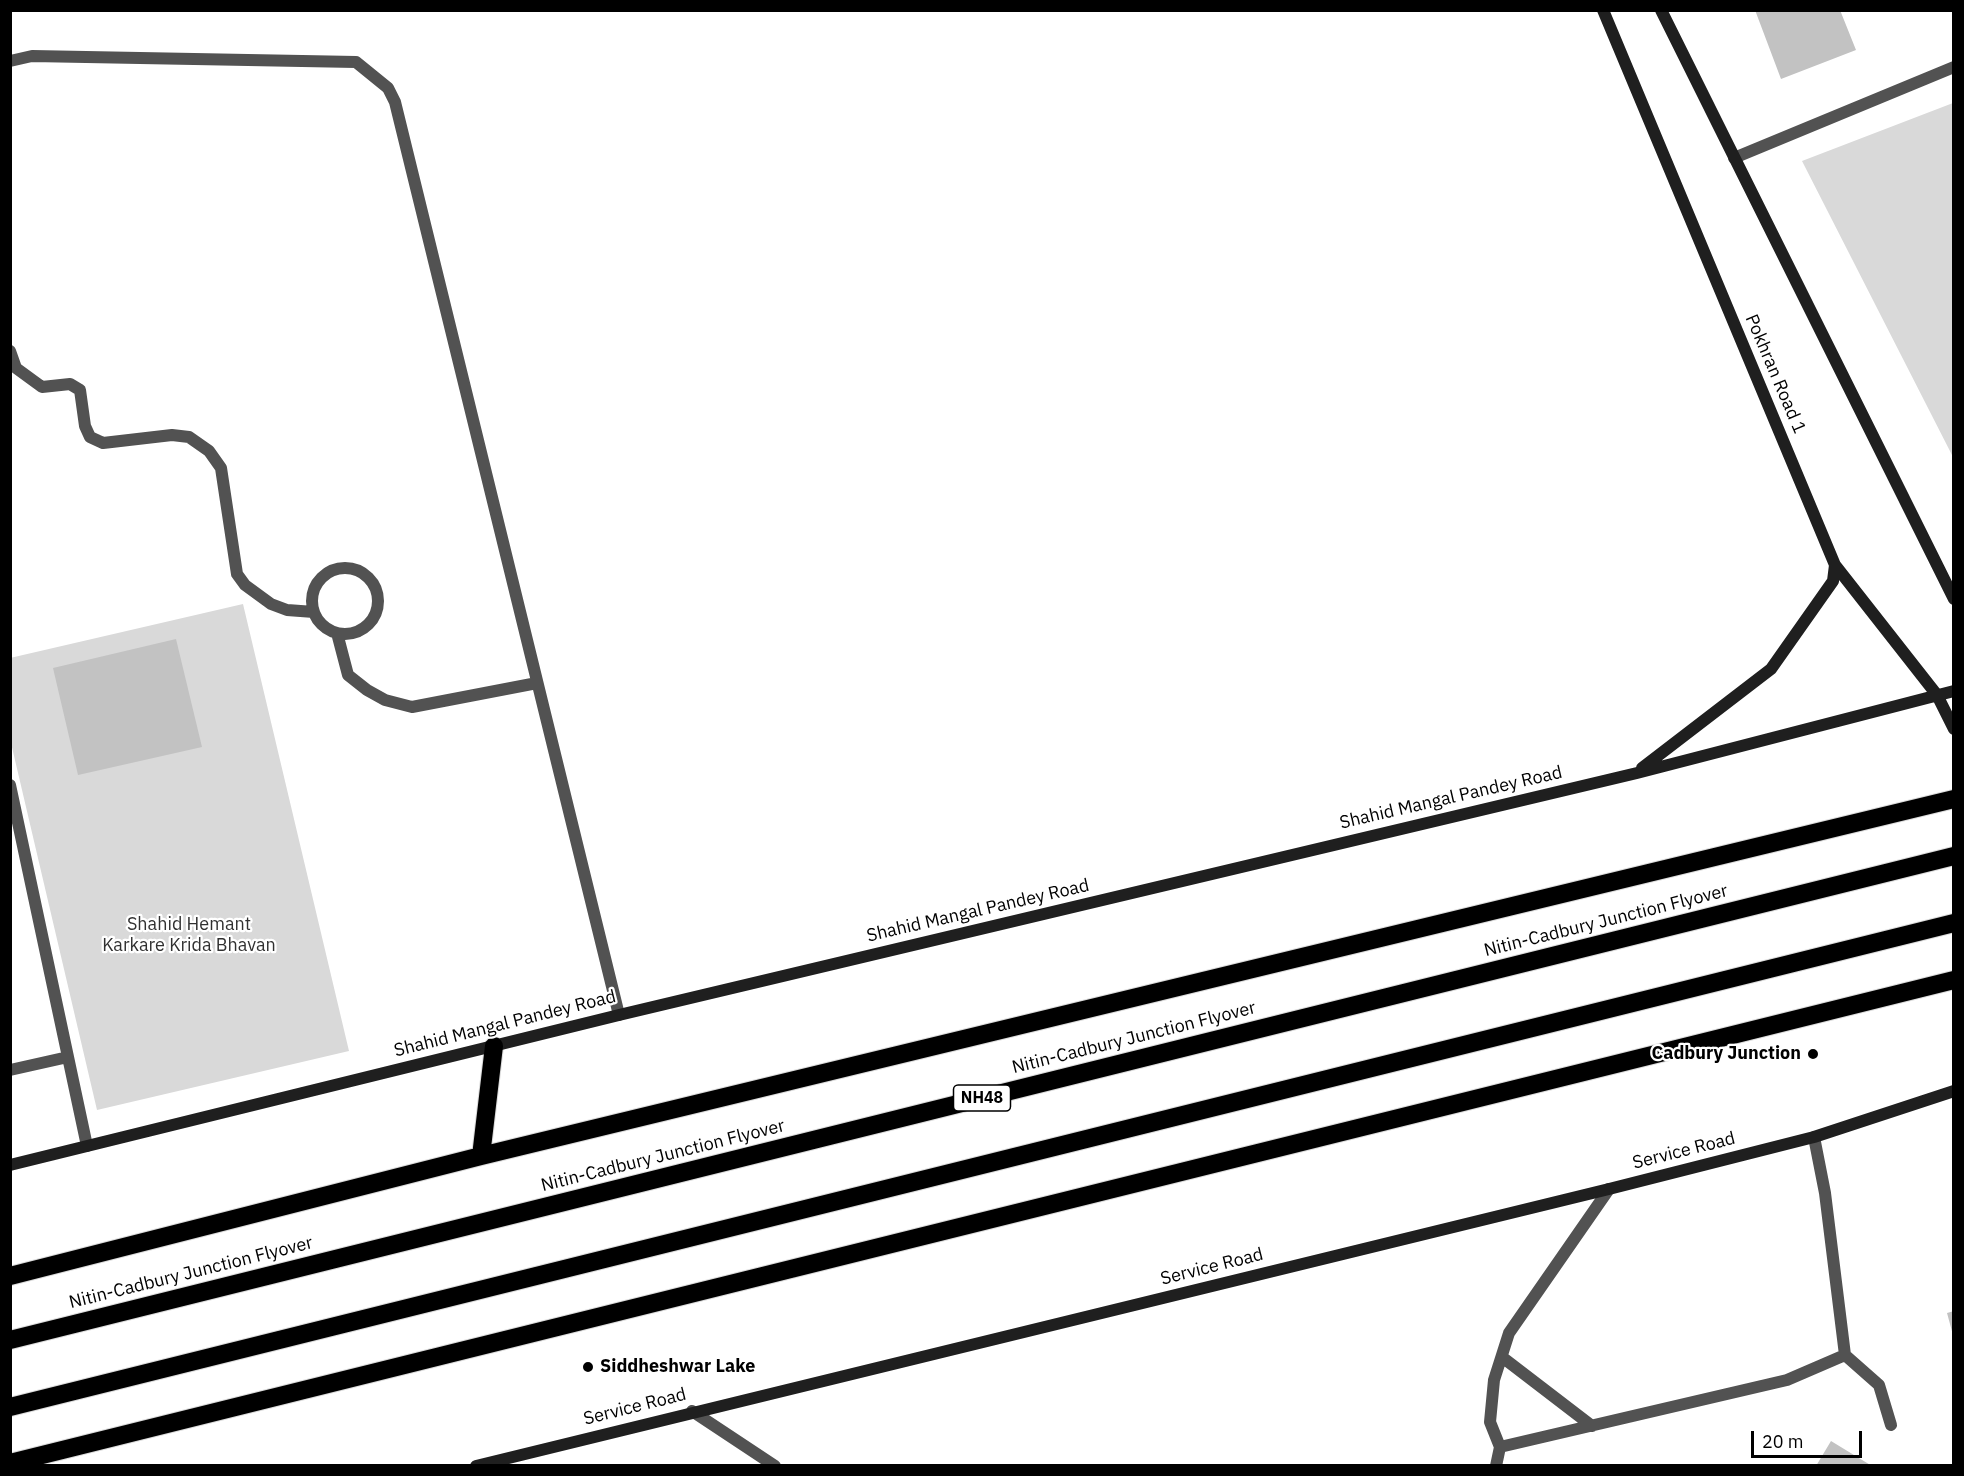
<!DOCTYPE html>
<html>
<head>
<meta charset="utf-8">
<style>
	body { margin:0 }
	#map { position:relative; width:1964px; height:1476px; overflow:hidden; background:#fff; font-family:"IBM Plex Sans",sans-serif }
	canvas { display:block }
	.frame { position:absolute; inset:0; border:12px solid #000; pointer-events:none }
	.scale { position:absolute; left:1751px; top:1431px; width:111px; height:27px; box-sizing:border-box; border:3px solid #000; border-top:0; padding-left:8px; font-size:18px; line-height:21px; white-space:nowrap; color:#000; -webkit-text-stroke:4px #fff; paint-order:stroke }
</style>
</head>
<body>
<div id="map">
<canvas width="1964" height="1476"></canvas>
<div class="frame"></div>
<div class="scale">20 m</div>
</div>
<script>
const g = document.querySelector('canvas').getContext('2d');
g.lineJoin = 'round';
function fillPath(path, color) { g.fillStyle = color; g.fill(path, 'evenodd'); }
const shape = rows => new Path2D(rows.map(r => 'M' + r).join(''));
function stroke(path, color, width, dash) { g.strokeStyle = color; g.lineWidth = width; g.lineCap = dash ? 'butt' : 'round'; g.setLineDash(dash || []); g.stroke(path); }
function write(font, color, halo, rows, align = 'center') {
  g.font = font + ' "IBM Plex Sans",sans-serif'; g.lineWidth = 4.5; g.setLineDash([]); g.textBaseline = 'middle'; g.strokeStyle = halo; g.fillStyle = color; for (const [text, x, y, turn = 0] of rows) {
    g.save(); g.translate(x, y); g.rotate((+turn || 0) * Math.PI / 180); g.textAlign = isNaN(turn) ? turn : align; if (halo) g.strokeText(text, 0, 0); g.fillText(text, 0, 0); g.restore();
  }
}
const green = shape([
	[1953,103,1953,457,1802,161],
	[243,604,349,1051,97,1110,11,743,10,658]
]);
const building = shape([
	[1755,10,1840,10,1856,50,1781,79],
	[176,639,202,747,78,775,53,668],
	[1954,1311,1954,1335,1953,1335,1947,1313],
	[1831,1441,1872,1466,1816,1466]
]);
const lane = shape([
	[10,61,32,56,356,62,388,88,395,102,619,1015],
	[1734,158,1954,67],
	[10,351,16,368,42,387,70,384,80,390,85,426,90,437,103,443,172,435,189,437,209,451,221,468,237,574,245,585,271,604,287,610,314,612],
	'312 601a33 33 0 1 1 66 0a33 33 0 1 1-66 0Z',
	[337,633,348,675,367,690,385,700,412,707,537,683],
	[10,785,87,1146],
	[10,1070,68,1057],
	[1845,1355,1879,1385,1891,1425],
	[1502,1357,1592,1426],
	[1500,1447,1490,1422,1494,1380,1509,1333,1609,1189],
	[1496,1466,1500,1447,1787,1380,1845,1355,1825,1193,1814,1137]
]);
const street = shape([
	[692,1411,775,1466]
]);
const secondary = shape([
	[1603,10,1835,565,1937,695,1954,729],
	[1661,10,1954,599],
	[1642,768,1771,669,1833,581,1835,565],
	[10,1165,619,1015,1637,773,1954,691],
	[476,1466,1609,1189,1814,1137,1954,1091]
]);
const highway = shape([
	[481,1156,494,1046],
	[10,1276,481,1156,1954,799],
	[10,1340,1954,856],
	[10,1407,1954,923],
	[10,1463,1954,980]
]);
const markers = [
	[1813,1054,6,"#000"],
	[588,1367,6,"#000"]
];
const shields = [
	[982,1098,57]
];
const shieldNames = [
	["NH48",982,1098]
];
const streetNames = [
	["Pokhran Road 1",1775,374,67],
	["Shahid Mangal Pandey Road",1451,798,-13],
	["Shahid Mangal Pandey Road",978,911,-13],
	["Nitin-Cadbury Junction Flyover",1606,921,-14],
	["Shahid Mangal Pandey Road",505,1024,-14],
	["Nitin-Cadbury Junction Flyover",1134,1038,-14],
	["Service Road",1684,1151,-14],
	["Nitin-Cadbury Junction Flyover",663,1156,-14],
	["Service Road",1212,1267,-14],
	["Nitin-Cadbury Junction Flyover",191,1273,-14],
	["Service Road",635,1407,-14]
];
const parkNames = [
	["Shahid Hemant",189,925],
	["Karkare Krida Bhavan",189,946]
];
const poiNames = [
	["Cadbury Junction",1801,1054],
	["Siddheshwar Lake",600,1367,"left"]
];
fillPath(green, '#d9d9d9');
fillPath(building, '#c2c2c2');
stroke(highway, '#dbdbdb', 20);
stroke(lane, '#525252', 12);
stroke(street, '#525252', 12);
stroke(secondary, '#1f1f1f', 12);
stroke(highway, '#000', 18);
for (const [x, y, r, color] of markers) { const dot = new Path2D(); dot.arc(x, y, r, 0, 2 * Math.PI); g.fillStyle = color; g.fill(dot); stroke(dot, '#fff', 2); }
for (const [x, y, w] of shields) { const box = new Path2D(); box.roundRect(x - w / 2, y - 13, w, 26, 4.5); g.fillStyle = '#fff'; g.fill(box); stroke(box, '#000', 1.5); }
write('bold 16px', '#000', null, shieldNames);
write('18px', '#000', '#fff', streetNames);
write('18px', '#303030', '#fff', parkNames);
write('bold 18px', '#000', '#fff', poiNames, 'right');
</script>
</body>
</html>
